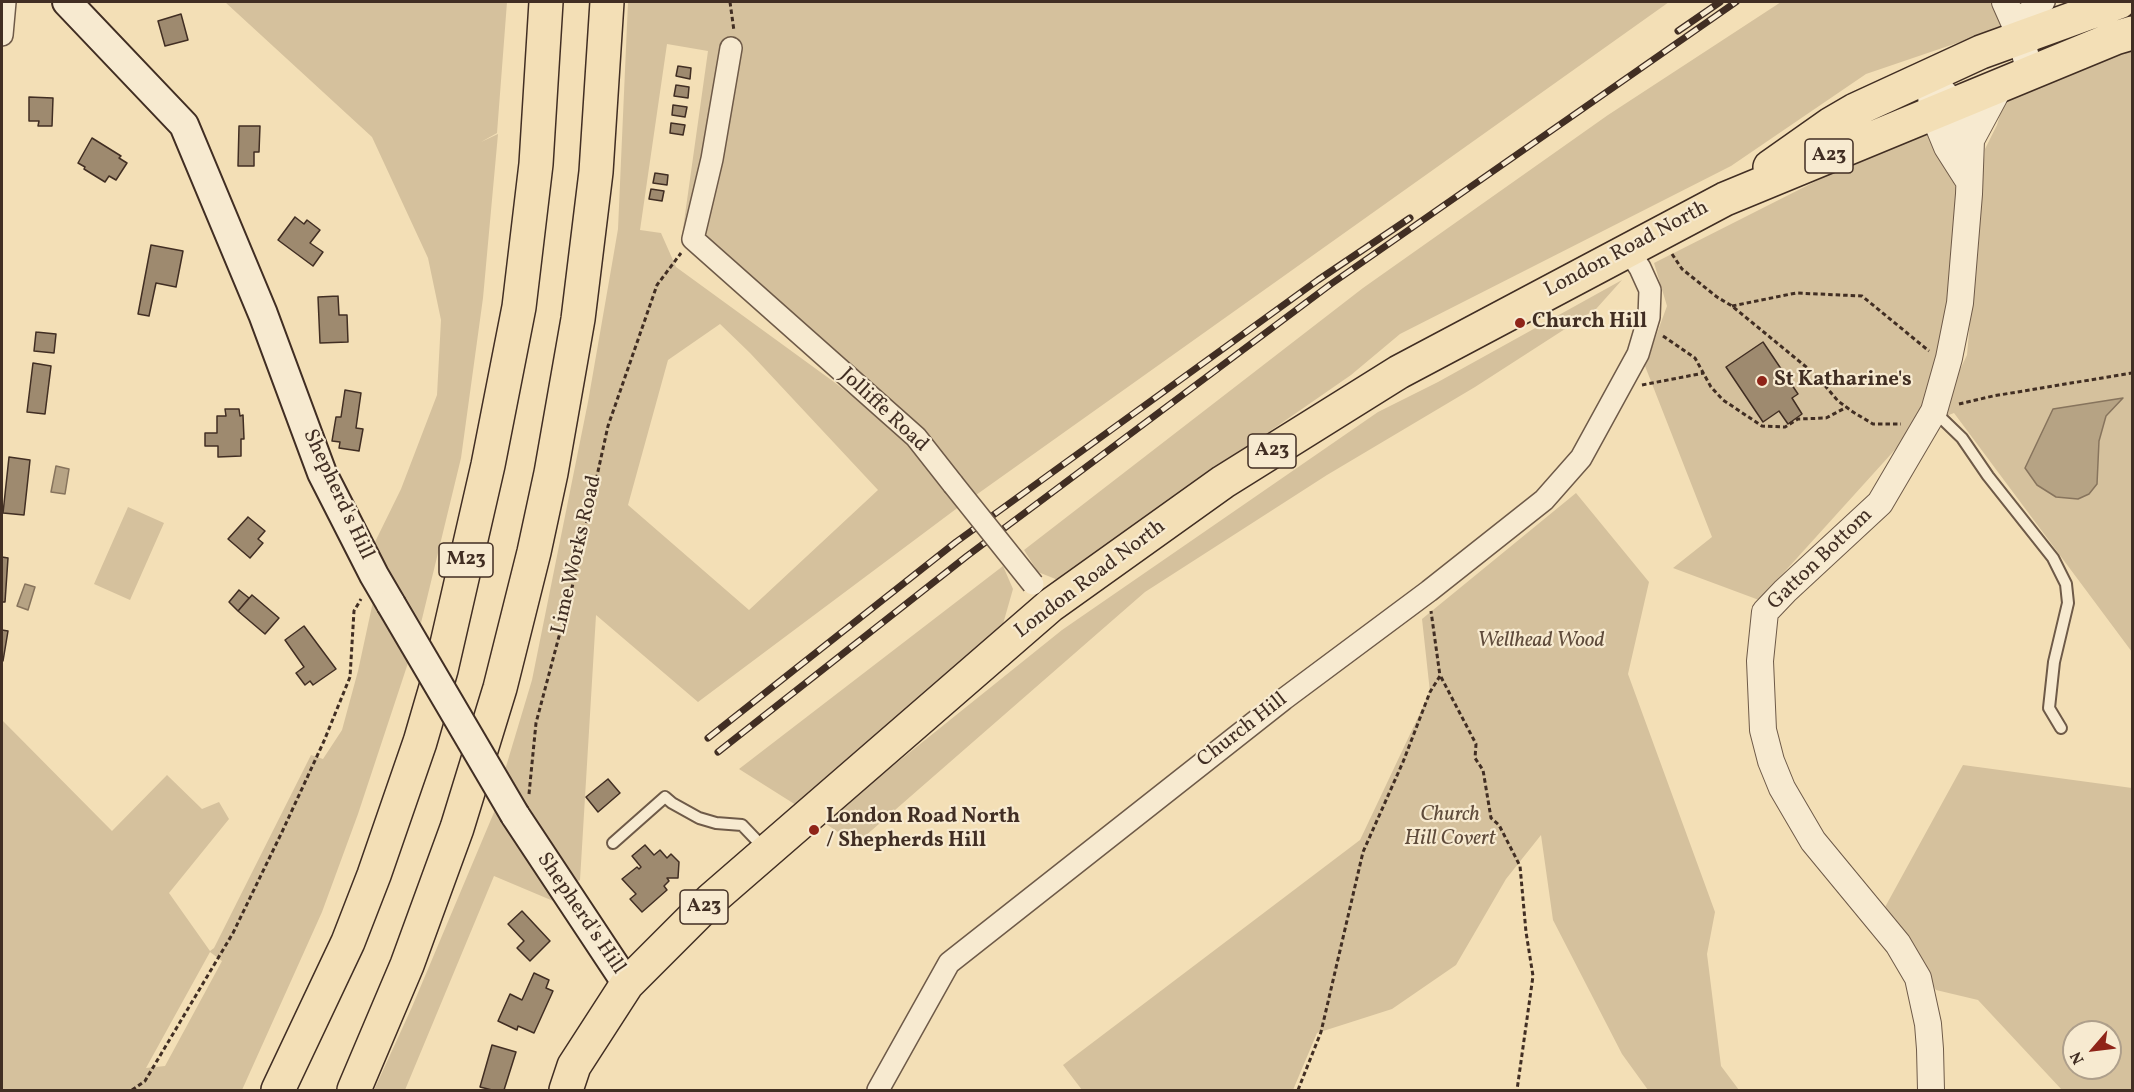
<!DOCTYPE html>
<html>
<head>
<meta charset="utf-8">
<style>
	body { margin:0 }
	#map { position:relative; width:2134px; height:1092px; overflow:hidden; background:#f3dfb6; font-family:Vollkorn,serif }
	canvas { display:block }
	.frame { position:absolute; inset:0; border:3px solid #412e23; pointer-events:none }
	.north { position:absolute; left:2062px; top:1020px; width:60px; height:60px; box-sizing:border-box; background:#f7ead0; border:2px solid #ae9f8b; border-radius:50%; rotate:242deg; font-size:16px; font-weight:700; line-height:24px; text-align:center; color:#412e23 }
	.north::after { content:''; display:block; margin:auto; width:21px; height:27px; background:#8f2418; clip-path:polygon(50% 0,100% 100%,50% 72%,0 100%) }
</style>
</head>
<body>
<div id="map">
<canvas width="2134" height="1092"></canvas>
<div class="frame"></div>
<div class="north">N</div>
</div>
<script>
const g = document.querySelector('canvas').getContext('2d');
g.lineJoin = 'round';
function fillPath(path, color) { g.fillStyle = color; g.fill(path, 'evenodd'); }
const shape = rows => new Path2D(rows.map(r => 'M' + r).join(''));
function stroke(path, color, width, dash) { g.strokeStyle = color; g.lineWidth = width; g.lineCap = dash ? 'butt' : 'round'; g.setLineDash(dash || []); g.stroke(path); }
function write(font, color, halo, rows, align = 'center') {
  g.font = font + ' Vollkorn,serif'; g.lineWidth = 4.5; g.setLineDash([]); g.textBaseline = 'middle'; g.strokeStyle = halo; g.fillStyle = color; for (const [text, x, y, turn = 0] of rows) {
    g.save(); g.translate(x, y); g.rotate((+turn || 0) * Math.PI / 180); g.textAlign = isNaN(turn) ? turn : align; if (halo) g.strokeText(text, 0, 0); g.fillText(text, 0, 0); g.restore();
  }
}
const green = shape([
	[225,2,507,2,497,133,481,142,498,134,483,298,461,458,421,623,374,544,401,489,437,395,441,320,428,258,372,137],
	[628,2,1669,2,976,495,922,428,698,255,682,236,708,51,667,44,640,230,661,233,676,267,834,382,910,441,960,506,698,702,596,615,580,880,569,885,513,788,505,770,532,680,588,402,612,264,618,229],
	[720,324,750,353,878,490,749,610,628,505,668,360],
	[1781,2,1991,2,2004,27,1866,74,1731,166,1400,334,1351,375,1133,526,1058,580,1038,572,1024,550,1363,288,1608,115],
	[2132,48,2132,652,1954,413,1936,420,1967,355,1985,149,1997,125,2006,95],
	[2122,399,2106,416,2099,441,2097,484,2053,409],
	[1927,125,1940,160,1957,189,1950,351,1911,432,1759,600,1673,568,1712,537,1645,366,1667,306,1654,263],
	[1622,280,1596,309,1475,387,1327,475,1145,592,856,844,823,822,1062,630,1378,412,1438,382],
	[1576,493,1649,582,1628,674,1715,912,1707,954,1721,1066,1739,1090,1648,1090,1622,1054,1553,920,1541,835,1506,879,1456,965,1392,1009,1317,1033,1293,1090,1082,1090,1063,1065,1360,840,1430,692,1422,619],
	[128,507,164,523,130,600,94,584],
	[1003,566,1013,589,1001,631,796,805,739,769],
	[374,597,408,663,358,814,322,912,242,1090,2,1090,2,720,112,831,167,775,202,809,219,802,229,819,169,893,210,951,214,948,311,755,323,759,342,730,358,671],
	[210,952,222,961,165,1066,146,1068],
	[1963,765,2132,788,2132,1090,2062,1090,1978,1000,1936,990,1884,909],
	[2074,1032,2110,1032,2110,1068,2074,1068],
	[495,810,558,903,494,876,405,1090,374,1090,412,1007]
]);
const water = shape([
	[2123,398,2106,416,2099,441,2097,484,2089,494,2078,499,2056,497,2037,485,2025,468,2053,409,2123,398],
	[56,466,69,469,65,494,51,492,56,466],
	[25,584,35,587,28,610,17,606,25,584]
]);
const building = shape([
	[181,14,188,40,165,46,158,21,181,14],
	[678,66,691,68,690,79,676,76,678,66],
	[676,85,689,87,688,98,674,96,676,85],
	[29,97,53,98,52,126,38,126,39,121,29,121,29,97],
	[673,105,687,107,685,117,672,115,673,105],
	[671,123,685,125,683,135,670,133,671,123],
	[239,126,260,126,259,152,254,152,254,166,238,166,239,126],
	[92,138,121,156,119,158,127,163,116,180,109,176,105,182,84,169,85,167,78,163,92,138],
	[655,173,668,175,667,185,653,183,655,173],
	[651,189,664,191,662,201,649,199,651,189],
	[295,217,304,224,307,220,320,230,310,243,323,252,313,266,278,240,295,217],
	[151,245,183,251,176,287,156,283,149,316,138,314,151,245],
	[338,296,339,315,347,315,348,342,320,343,318,297,338,296],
	[36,332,56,334,54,353,34,351,36,332],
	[1763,342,1798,394,1792,398,1802,414,1788,424,1779,411,1763,422,1726,367,1763,342],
	[33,363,51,366,45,414,27,412,33,363],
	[345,390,361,393,356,428,363,429,359,451,339,448,340,442,332,441,336,417,341,417,345,390],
	[225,409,239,409,240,416,243,415,244,439,241,439,241,456,218,457,218,446,205,446,205,433,217,433,217,416,226,416,225,409],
	[9,457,30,460,24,515,3,513,9,457],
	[248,517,265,531,258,539,263,543,250,558,228,539,248,517],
	[2,557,8,558,5,602,2,602,2,557],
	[239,590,249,598,238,611,229,602,239,590],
	[252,595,279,618,265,634,238,611,252,595],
	[304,626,336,669,313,685,310,681,305,685,296,673,304,667,285,640,304,626],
	[2,630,8,631,3,661,2,661,2,630],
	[608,779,620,793,598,812,586,797,608,779],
	[645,845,654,855,660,850,667,858,671,854,679,862,678,878,667,878,669,881,664,886,667,890,642,912,630,899,636,894,622,879,637,867,639,869,641,867,632,856,645,845],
	[522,911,550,941,530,961,517,948,524,941,508,924,522,911],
	[534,973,549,980,546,988,553,991,534,1033,518,1026,517,1030,498,1021,510,994,522,1000,534,973],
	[492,1045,516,1052,504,1090,492,1090,480,1087,492,1045]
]);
const path = shape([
	[730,2,734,31],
	[1672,254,1682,269,1717,297,1732,306,1816,375,1838,401,1853,412,1873,424,1901,424],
	[1732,306,1796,293,1862,296,1929,351],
	[1663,336,1695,358,1711,387,1723,400,1762,426,1785,427,1798,419,1826,418,1847,407],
	[1642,385,1704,373],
	[1959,404,1993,396,2132,373],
	[1441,677,1476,744,1475,758,1483,770,1491,818,1499,825,1520,866,1526,932,1533,976,1517,1090],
	[529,794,536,723,574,580,608,426,657,285,681,253],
	[132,1090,145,1081,233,933,282,832,324,741,350,677,354,611,361,599],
	[1298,1090,1321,1032,1363,852,1403,762,1430,692,1440,676,1431,611]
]);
const service = shape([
	[1934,411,1962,438,1988,476,2053,558,2066,584,2068,603,2054,662,2049,708,2061,728],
	[613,843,665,797,672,803,699,818,716,823,742,825,764,848]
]);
const minor = shape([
	[2014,19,2033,9,2044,2],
	[2,35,5,2],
	[731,48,712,159,693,239,916,437,953,484],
	[878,1090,949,963,1284,699,1429,591,1544,500,1581,458,1638,354,1649,317,1650,290,1640,268,1628,250]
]);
const tertiary = shape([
	[2005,2,2021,38,2030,73],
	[1930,77,1954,105,1971,140,1969,194,1960,303,1949,358,1934,411,1880,503,1785,591,1765,612,1760,661,1763,730,1771,761,1782,788,1813,841,1898,944,1918,978,1928,1024,1930,1049,1931,1090],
	[1931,96,1933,114,1940,130,1947,147,1968,180],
	[1971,140,2000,86]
]);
const secondary = shape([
	[67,2,184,125,263,314,322,473,374,575,391,604],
	[515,815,627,984]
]);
const primary = shape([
	[1770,167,1831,124,1855,110,1981,52,2119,2],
	[566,1090,574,1066,627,984,712,899,1051,605,1223,482,1399,372,1725,199,2115,38,2132,33]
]);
const motorway = shape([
	[278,1090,348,942,374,875,420,742,441,670,488,465,519,307,536,164,546,2],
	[354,1090,407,965,457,828,500,688,534,552,551,473,578,319,596,172,607,2]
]);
const rail = shape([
	[1678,31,1720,2],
	[708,738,956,542,1318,280,1410,218],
	[718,752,967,556,1331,284,1736,2]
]);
const minorBridge = shape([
	[953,484,1033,584]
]);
const secondaryBridge = shape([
	[391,604,515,815]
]);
const markers = [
	[1520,323,6,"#8f2418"],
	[1762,381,6,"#8f2418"],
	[814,830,6,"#8f2418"]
];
const shields = [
	[1829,156,48],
	[1272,451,48],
	[466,560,54],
	[704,907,48]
];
const shieldNames = [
	["A23",1829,156],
	["A23",1272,451],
	["M23",466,560],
	["A23",704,907]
];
const streetNames = [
	["London Road North",1627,250,-28],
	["Jolliffe Road",883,411,43],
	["Shepherd's Hill",337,495,65],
	["Lime Works Road",578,555,-77],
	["Gatton Bottom",1821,560,-44],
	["London Road North",1091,580,-37],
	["Church Hill",1243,731,-38],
	["Shepherd's Hill",580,914,56]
];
const poiNames = [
	["Church Hill",1532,323],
	["St Katharine's",1774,381],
	["London Road North",826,818],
	["/ Shepherds Hill",826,842]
];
const parkNames = [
	["Wellhead Wood",1541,642],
	["Church",1450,816],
	["Hill Covert",1450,840]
];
fillPath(green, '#d5c19d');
fillPath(water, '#b6a384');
stroke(water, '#87745d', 1.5);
fillPath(building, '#9e8a6f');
stroke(building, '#412e23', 1.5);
stroke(service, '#6e5a48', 14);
stroke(minor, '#6e5a48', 24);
stroke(tertiary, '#6e5a48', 28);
stroke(secondary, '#412e23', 32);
stroke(primary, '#412e23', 36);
stroke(motorway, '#412e23', 36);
stroke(path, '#412e23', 3, [4.5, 3]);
stroke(service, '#f7ead0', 10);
stroke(minor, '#f7ead0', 21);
stroke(tertiary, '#f7ead0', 26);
stroke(secondary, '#f7ead0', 28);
stroke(primary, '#f3dfb6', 33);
stroke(motorway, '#f3dfb6', 33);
stroke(rail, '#412e23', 7);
stroke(rail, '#f7ead0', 4.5, [14]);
stroke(minorBridge, '#6e5a48', 24, []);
stroke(secondaryBridge, '#412e23', 32, []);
stroke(minorBridge, '#f7ead0', 21);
stroke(secondaryBridge, '#f7ead0', 28);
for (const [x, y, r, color] of markers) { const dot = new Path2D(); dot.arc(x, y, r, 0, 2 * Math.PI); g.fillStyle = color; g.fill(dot); stroke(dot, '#f7ead0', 2); }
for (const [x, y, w] of shields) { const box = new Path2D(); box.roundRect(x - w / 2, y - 17, w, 34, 4.5); g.fillStyle = '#f7ead0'; g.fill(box); stroke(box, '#412e23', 1.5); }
write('bold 20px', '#412e23', null, shieldNames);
write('21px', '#412e23', '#f7ead0', streetNames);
write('bold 21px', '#412e23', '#f7ead0', poiNames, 'left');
write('italic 21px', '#5f4b3b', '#f7ead0', parkNames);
</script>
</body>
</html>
